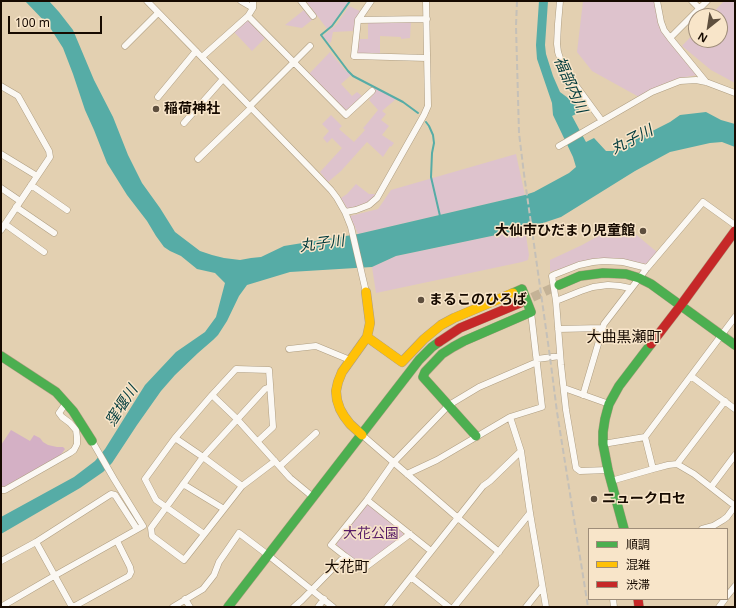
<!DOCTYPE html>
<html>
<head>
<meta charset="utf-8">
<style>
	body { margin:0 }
	#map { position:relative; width:736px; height:608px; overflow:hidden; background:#e3d0b1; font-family:"Noto Sans","Noto Sans JP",sans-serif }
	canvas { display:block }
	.frame { position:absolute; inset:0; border:2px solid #160a00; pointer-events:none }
	.legend { position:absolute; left:588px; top:528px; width:140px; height:72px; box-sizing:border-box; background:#f8e5c9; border:1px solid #9e8d79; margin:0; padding:5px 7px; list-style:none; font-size:12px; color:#160a00 }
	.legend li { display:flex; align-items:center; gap:8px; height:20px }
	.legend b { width:20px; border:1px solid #9e8d79 }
	.north { position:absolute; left:688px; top:8px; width:40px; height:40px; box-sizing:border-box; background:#f8e5c9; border:1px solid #9e8d79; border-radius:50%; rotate:210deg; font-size:11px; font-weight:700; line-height:16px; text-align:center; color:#160a00 }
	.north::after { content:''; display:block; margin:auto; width:14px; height:18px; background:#5e4f3e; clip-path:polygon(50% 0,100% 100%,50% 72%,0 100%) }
	.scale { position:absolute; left:8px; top:16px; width:94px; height:18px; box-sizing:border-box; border:2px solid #160a00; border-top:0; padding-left:5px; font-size:12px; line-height:14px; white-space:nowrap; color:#160a00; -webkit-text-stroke:3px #f8e5c9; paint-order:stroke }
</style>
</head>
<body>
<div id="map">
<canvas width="736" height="608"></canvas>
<div class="frame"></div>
<ul class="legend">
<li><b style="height:5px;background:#4caf50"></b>順調</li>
<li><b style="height:5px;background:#ffc107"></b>混雑</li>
<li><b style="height:5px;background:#c62828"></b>渋滞</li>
</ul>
<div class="north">N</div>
<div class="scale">100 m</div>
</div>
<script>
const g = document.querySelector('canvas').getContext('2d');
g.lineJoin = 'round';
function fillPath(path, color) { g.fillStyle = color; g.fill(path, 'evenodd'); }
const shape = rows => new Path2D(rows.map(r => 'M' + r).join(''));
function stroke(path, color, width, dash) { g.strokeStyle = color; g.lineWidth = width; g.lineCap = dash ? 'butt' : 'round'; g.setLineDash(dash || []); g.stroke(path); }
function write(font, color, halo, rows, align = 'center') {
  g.font = font + ' "Noto Sans","Noto Sans JP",sans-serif'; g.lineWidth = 3; g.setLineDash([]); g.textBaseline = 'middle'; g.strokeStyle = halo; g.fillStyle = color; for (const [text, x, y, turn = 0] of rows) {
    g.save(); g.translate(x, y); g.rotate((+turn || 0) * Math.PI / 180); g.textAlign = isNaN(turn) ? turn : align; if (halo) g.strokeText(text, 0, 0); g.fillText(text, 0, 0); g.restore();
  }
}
const green = shape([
	[306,1,349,1,328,30],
	[583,1,655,1,661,25,698,75,679,78,661,85,639,97,592,71,577,52],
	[724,1,735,1,735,83,711,70,682,46,696,31,696,40,720,40,720,16,710,16],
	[349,6,360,11,356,20,353,31,333,32,331,42,329,43,323,36,337,24],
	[304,10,312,20,302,28,285,25],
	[248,20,265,38,252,51,234,32,245,21],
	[368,21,411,21,410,38,401,39,401,37,380,36,380,54,357,55,359,39,368,39],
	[330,52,345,70,351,75,341,84,352,96,357,92,362,96,348,109,345,110,308,75],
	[373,87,396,99,382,111,386,114,381,120,389,126,382,135,394,143,391,147,390,146,383,157,367,142,341,171,328,182,320,172,342,148,332,138,327,143,323,138,329,131,322,124,331,115,342,126,339,129,354,142,365,130,363,128,365,126,378,110,369,100,375,92,372,89],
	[516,154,525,195,358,234,350,216,378,209,391,190],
	[356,184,369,194,375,194,374,196,370,201,358,206,349,208,347,208,341,198,347,194],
	[622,223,657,252,646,264,616,258,601,258,584,261,550,272,550,260,582,245],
	[525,229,529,255,528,260,522,262,376,293,372,267,396,256],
	[368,504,403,533,404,536,365,565,361,565,337,546,337,542,365,505]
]);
const forest = shape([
	[11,430,30,441,34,435,40,438,43,442,48,445,57,447,63,447,65,449,60,456,5,488,1,485,1,445]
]);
const water = shape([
	[25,1,49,1,59,12,73,30,94,80,113,117,128,155,142,183,160,208,175,232,200,251,212,255,224,258,240,260,251,258,261,257,284,246,358,234,525,195,534,192,569,173,576,167,573,157,553,115,552,103,537,59,536,45,539,1,548,1,545,45,546,54,553,76,560,92,576,104,580,112,572,116,586,142,594,138,606,151,613,151,670,122,680,115,706,112,721,120,735,124,735,147,722,142,710,143,670,152,635,171,561,217,525,229,396,256,372,267,290,272,247,285,239,296,227,321,218,335,213,340,198,353,175,375,161,391,137,425,112,463,103,472,80,488,1,534,1,517,74,477,95,461,105,449,145,385,176,352,205,332,216,317,225,283,215,273,197,269,181,256,170,251,164,247,156,236,147,221,127,195,107,163,94,130,85,110,73,74,63,48,49,26]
]);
const stream = shape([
	[350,1,332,26,321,35,348,71,353,76,403,102,418,113],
	[426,122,429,126,433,135,434,143,432,153,431,177,440,216]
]);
const secondaryTunnel = shape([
	[520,303,559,285]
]);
const street = shape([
	[147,1,309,167,331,190,337,198,345,212,351,227,366,292],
	[241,1,253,8],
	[301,1,313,16],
	[371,1,358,20,354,56,427,58],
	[560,1,558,24,557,44,558,52,561,61,566,72,602,121,652,92,680,81,696,80,706,82,735,93],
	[657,1,661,22,664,30,670,38],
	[692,1,700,9],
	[248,16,346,115,372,91],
	[358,20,427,19],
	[125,46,158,13],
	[202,57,248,16,253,8,253,1],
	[706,82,670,38,707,1],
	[1,86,18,96,49,151,50,157,1,230],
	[158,97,196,51],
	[250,106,310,46],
	[184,123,223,79],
	[559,146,602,121],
	[1,154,37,176],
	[198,159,251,108],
	[31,185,67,210],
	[1,188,20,201],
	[16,207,54,233],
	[345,212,356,210,369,205,377,198,424,115,428,106,426,1],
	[5,224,44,252],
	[630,288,620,286,608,285,593,287,581,291,556,301,552,276,556,274,579,265,593,262,604,261,623,262,647,268],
	[556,301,561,365,566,410,576,468,580,471,608,470],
	[558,329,602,328],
	[289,349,316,346,350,360],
	[537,359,560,356],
	[691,376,735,409],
	[270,387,265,389,203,457,151,528,152,536,184,560,242,486,275,461],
	[564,388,609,404],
	[212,395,237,419,290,478,313,497],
	[583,395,604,324,647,268,703,202,735,225],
	[510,417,521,451,530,513,546,607],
	[362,435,458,518,499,552],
	[645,437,653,469],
	[175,438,203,457,242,486],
	[603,444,645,437,735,317],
	[677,464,725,401],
	[280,466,316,433],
	[407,474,437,460,510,417,542,407,531,312],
	[611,481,653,469,668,465,677,464,694,474,735,506],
	[183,484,224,509],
	[711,487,735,455],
	[1,490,5,490,70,453,74,450,77,444,77,437,76,430,70,423,62,417,59,413,66,403],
	[367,500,431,551],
	[702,529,713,526,723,520,727,517,735,506],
	[204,534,156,500,145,479,175,438,212,395,236,369,269,370,273,427,258,441],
	[36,542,72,607],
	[345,556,331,545,367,500,393,463,449,405,479,387,537,362],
	[1,561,36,542,111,494,115,495,137,529],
	[411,577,449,607],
	[727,596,735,586],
	[185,599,190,607],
	[613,599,614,607],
	[1,607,54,576,143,526,114,479,92,441],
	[73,607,129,576,131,572,130,567,117,541],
	[173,607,203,589,214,575,219,562,239,533,268,555,333,607],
	[294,607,302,600,345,556,363,569,410,534],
	[318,607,324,599],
	[387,607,483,486,490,481,521,451],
	[454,607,530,513],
	[526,607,542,587],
	[719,607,725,599]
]);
const fast = shape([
	[559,285,580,276,603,273,626,274,639,278,651,284,735,345],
	[1,356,56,392,73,411,92,441],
	[476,436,423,377,425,372,442,354,453,347,464,341,531,312,522,289,513,293],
	[624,529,608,470,603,444,603,432,605,419,609,404,619,386,651,344],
	[228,607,419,360,432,347,439,342]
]);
const slow = shape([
	[367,337,402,362,424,339,441,325,454,318,513,293],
	[362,435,350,424,344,416,340,409,337,400,336,391,338,382,342,372,367,337,370,323,366,292]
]);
const jam = shape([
	[439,342,460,328,520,303],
	[651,344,681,305,735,231],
	[638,599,639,607]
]);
const rail = shape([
	[517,1,516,26,519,133,524,174,550,357,557,412,588,607]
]);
const markers = [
	[156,109,4,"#5e4f3e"],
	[643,231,4,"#5e4f3e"],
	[421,300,4,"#5e4f3e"],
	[594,499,4,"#5e4f3e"]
];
const poiNames = [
	["稲荷神社",164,109],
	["大仙市ひだまり児童館",635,231,"right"],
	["まるこのひろば",429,300],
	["ニュークロセ",602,499]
];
const parkNames = [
	["大花公園",371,534]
];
const waterNames = [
	["福部内川",570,85,66],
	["丸子川",632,140,-27],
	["丸子川",322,244,-8],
	["窪堰川",122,406,-57]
];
const neighbourhoodNames = [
	["大曲黒瀬町",624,338],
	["大花町",347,568]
];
fillPath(green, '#dec3cd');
fillPath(forest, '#d4b0c5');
fillPath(water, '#56aca6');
stroke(stream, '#56aca6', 2);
stroke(secondaryTunnel, '#c4b296', 9, [9, 4.5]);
stroke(street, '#ae9d81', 7);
stroke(fast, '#ae9d81', 10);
stroke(slow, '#ae9d81', 10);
stroke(jam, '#ae9d81', 10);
stroke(street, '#fbf8f3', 6);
stroke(fast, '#4caf50', 9);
stroke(slow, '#ffc107', 9);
stroke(jam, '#c62828', 9);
stroke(rail, '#c5c0b8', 2, [6, 3]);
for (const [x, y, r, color] of markers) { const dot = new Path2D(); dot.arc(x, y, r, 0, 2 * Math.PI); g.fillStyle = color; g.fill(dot); stroke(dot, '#f8e5c9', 1.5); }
write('bold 14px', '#160a00', '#f8e5c9', poiNames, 'left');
write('14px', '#551965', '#f8e5c9', parkNames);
write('italic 15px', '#013a3c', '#f8e5c9', waterNames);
write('15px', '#160a00', '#f8e5c9', neighbourhoodNames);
</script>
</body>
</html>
